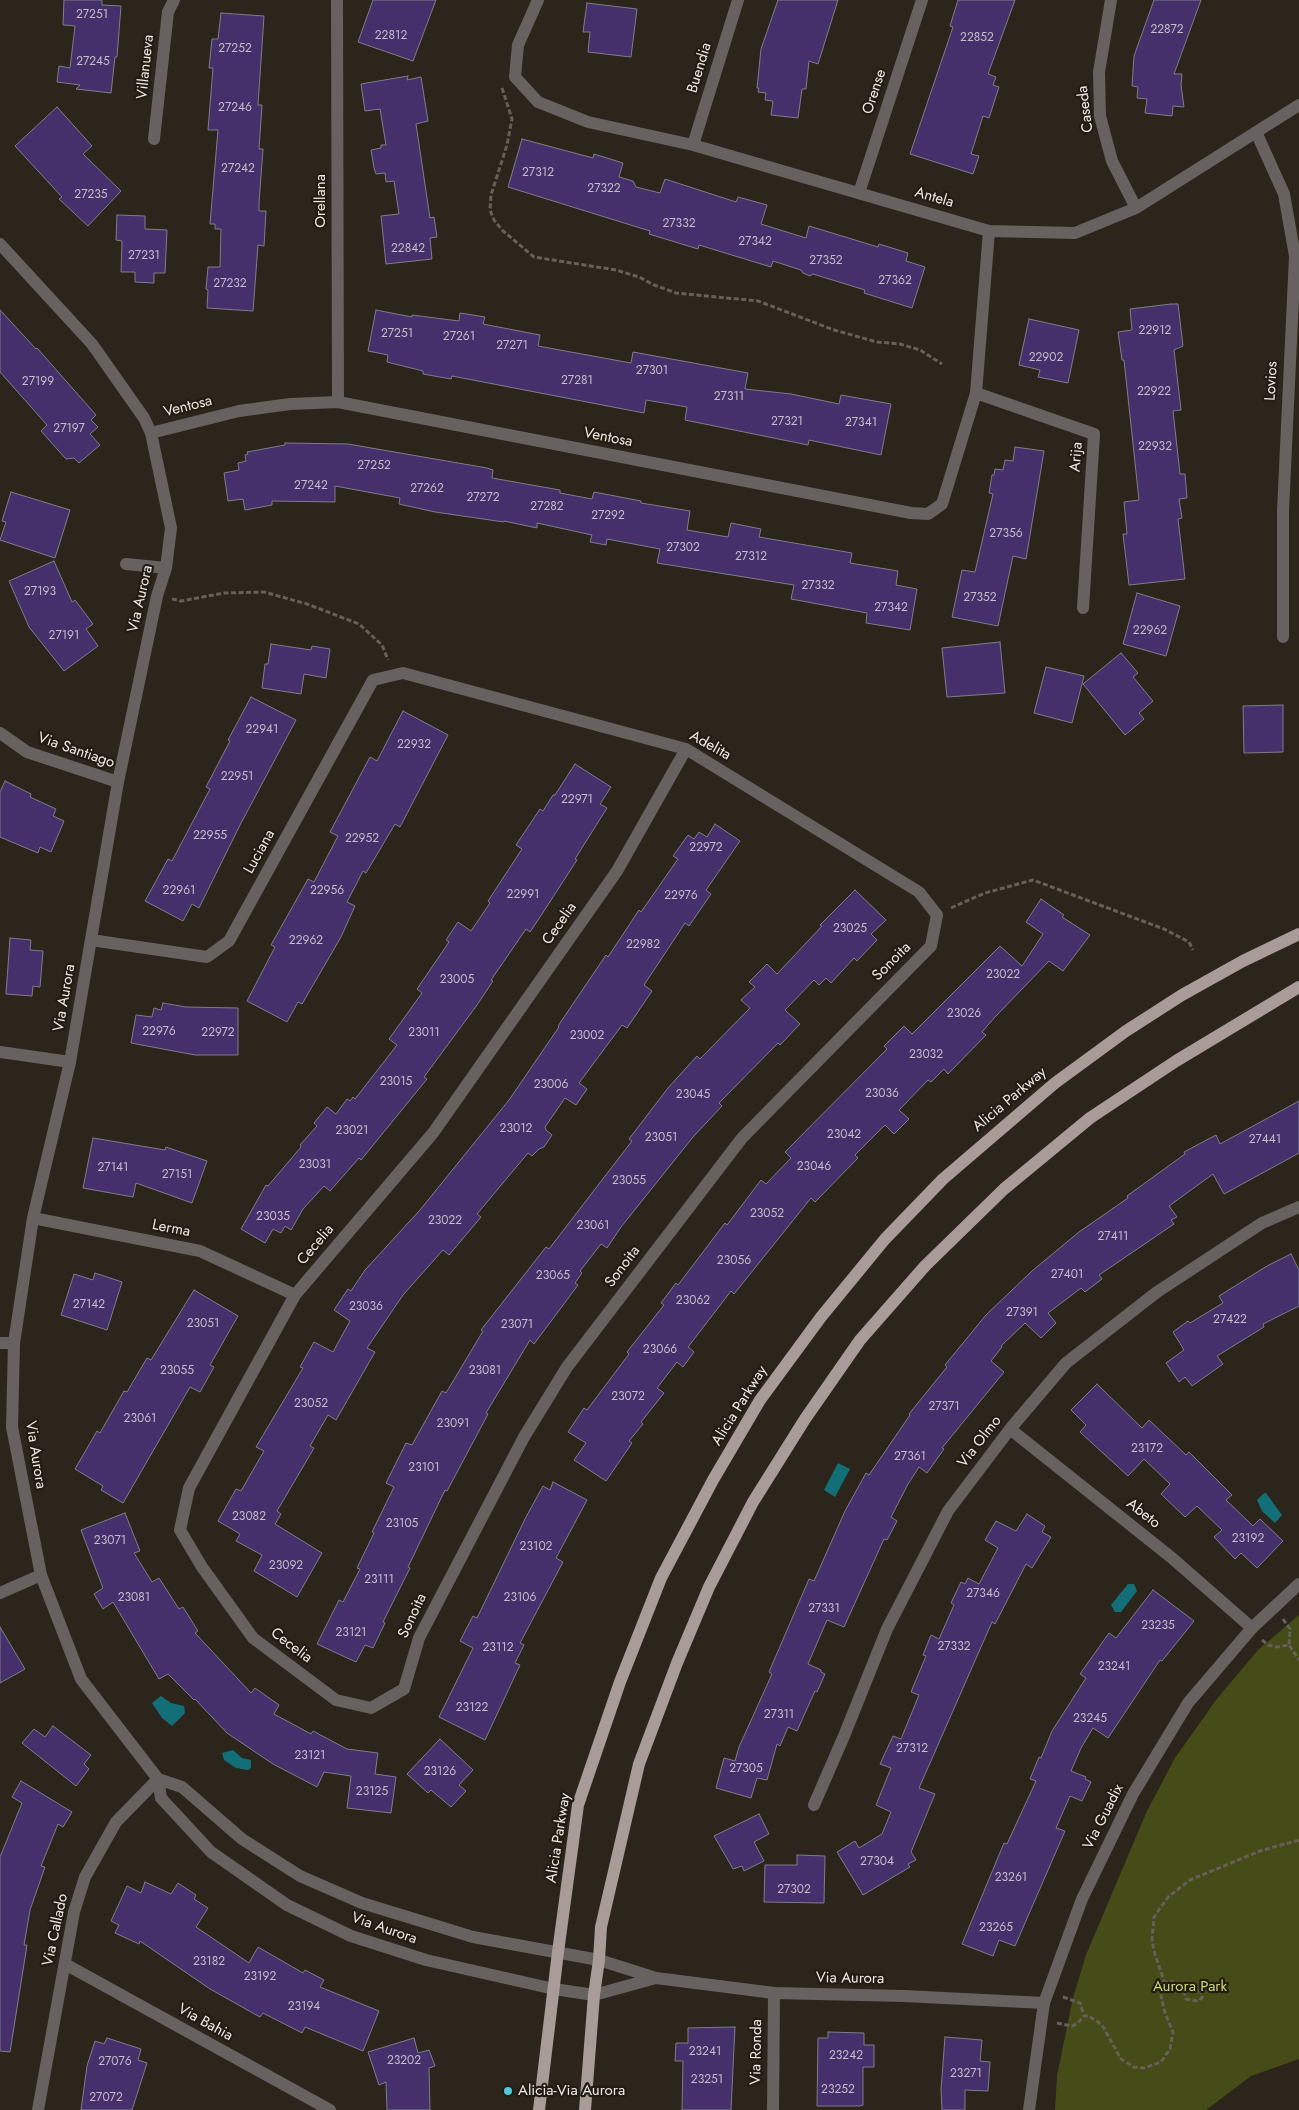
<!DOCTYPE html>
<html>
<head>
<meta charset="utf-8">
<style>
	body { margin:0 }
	canvas { display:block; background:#2b251c }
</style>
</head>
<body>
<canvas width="1299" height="2110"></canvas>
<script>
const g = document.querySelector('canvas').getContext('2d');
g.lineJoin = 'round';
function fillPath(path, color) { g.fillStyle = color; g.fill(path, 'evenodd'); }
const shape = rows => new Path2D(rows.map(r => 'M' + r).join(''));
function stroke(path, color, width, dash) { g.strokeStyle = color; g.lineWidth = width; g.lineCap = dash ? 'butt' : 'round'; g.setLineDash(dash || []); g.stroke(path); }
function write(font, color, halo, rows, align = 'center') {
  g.font = font + ' Jost,sans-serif'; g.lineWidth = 4.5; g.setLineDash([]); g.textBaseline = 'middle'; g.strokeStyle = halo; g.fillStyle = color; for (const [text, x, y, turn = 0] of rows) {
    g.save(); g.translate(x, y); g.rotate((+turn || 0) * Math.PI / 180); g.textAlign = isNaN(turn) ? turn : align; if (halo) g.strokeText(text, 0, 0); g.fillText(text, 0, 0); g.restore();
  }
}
const green = shape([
	[1299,1615,1299,2059,1251,2076,1206,2110,1055,2110,1057,2076,1073,1998,1086,1955,1147,1811,1175,1758,1216,1700,1258,1650]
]);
const water = shape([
	[838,1463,850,1469,835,1497,824,1490],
	[1266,1493,1282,1515,1275,1523,1262,1511,1257,1500,1263,1494],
	[1128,1584,1134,1584,1137,1591,1121,1612,1115,1612,1111,1605],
	[161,1696,171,1703,184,1706,185,1713,172,1726,162,1718,152,1703],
	[233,1750,242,1758,251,1760,251,1768,248,1770,236,1768,224,1760,222,1753]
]);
const building = shape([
	[64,0,102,0,102,5,121,6,117,57,115,57,111,93,76,89,80,85,57,82,59,66,70,68,75,26,63,25,64,0],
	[373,0,436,0,413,61,358,42,373,0],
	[778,0,838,0,818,64,809,61,806,89,802,89,798,118,771,115,773,101,765,100,766,93,758,92,759,88,757,88,761,49,778,0],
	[958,0,1015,0,988,74,996,77,993,85,999,87,989,118,983,116,971,154,979,156,973,174,910,154,953,27,950,26,958,0],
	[1154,0,1201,0,1174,74,1182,74,1181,85,1184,107,1173,106,1172,116,1145,113,1147,99,1137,98,1138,87,1132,86,1134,56,1154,0],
	[587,3,637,9,631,57,588,52,590,32,583,32,587,3],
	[221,13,264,16,258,105,262,105,259,149,263,149,259,203,259,211,266,211,264,246,258,245,253,311,207,308,208,290,206,289,208,267,220,267,221,229,215,229,215,224,210,224,218,130,208,130,213,68,209,68,212,39,218,39,221,13],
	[408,76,407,80,421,77,428,121,416,124,430,218,434,217,437,237,430,238,432,259,386,264,381,216,399,214,394,181,386,182,385,173,376,174,374,168,371,150,381,148,381,145,386,145,380,109,365,111,361,84,408,76],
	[57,107,92,146,83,154,121,191,88,226,59,199,62,197,15,146,57,107],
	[522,139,593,158,594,154,623,163,619,177,633,181,636,187,660,193,665,179,736,202,738,197,767,205,761,224,806,238,809,226,878,247,879,244,908,253,906,261,925,267,912,308,864,293,865,290,813,274,810,276,803,273,801,270,773,261,771,267,699,245,698,249,649,234,650,231,508,187,522,139],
	[117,215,145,216,145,229,167,230,165,273,154,273,154,283,135,282,135,272,121,272,122,241,116,240,117,215],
	[1171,304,1178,304,1183,346,1174,350,1181,410,1173,411,1180,474,1185,474,1187,498,1179,499,1182,518,1178,519,1185,579,1129,585,1123,534,1127,534,1124,502,1139,500,1124,360,1122,360,1118,332,1132,330,1130,309,1171,304],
	[0,310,36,349,37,348,96,415,91,420,98,427,90,434,100,445,79,463,74,458,66,459,41,431,47,425,0,372,0,310],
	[376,310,412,317,412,315,459,321,460,313,485,317,483,324,540,335,538,346,631,363,633,352,748,373,745,389,791,394,839,404,841,395,891,404,881,455,809,440,808,445,685,420,687,407,646,400,644,413,452,376,451,379,423,374,423,371,387,362,388,355,368,351,376,310],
	[1029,319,1079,330,1068,383,1038,377,1040,370,1019,365,1029,319],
	[285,443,348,444,487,468,493,470,492,478,560,490,560,493,592,499,594,492,641,501,641,503,690,511,687,530,728,537,731,523,761,529,759,537,852,553,850,563,898,571,896,585,917,589,910,630,866,623,867,613,791,599,794,585,657,563,660,549,607,539,606,545,590,542,592,535,537,523,537,528,504,521,504,522,435,512,399,504,400,498,335,486,335,502,272,501,272,505,245,510,243,499,228,501,224,473,239,470,238,463,246,461,245,455,248,454,247,452,285,445,285,443],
	[1015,447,1044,451,1026,559,1013,556,998,626,952,617,962,570,975,572,993,494,989,493,992,475,994,475,995,469,1003,470,1005,460,1013,461,1015,447],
	[11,492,70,510,55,558,0,540,6,522,2,521,11,492],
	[54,561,72,602,75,600,93,624,86,629,98,646,64,671,29,627,9,581,54,561],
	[1137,593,1180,606,1166,656,1123,644,1137,593],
	[1000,642,1005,693,947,697,942,648,1000,642],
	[271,644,311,650,312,646,330,649,326,678,304,674,301,694,262,688,265,664,268,664,271,644],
	[1121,653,1138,673,1133,677,1153,701,1139,713,1144,719,1125,735,1083,684,1121,653],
	[1046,667,1084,676,1072,723,1034,713,1046,667],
	[251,697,296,720,240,825,199,908,192,904,183,921,145,901,168,859,172,861,210,789,206,787,230,741,228,740,251,697],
	[1283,705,1283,752,1244,753,1243,706,1283,705],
	[403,711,448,735,400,827,395,824,366,873,363,871,347,902,355,906,341,937,302,1004,298,1002,287,1022,247,1001,275,947,271,945,308,879,314,882,338,836,330,832,370,757,377,761,403,711],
	[575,764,611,787,600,804,607,808,575,859,577,860,540,917,530,932,526,929,491,980,493,981,477,1005,424,1077,427,1079,361,1160,359,1158,330,1191,324,1186,303,1209,291,1230,285,1226,281,1233,273,1229,265,1243,241,1229,266,1185,268,1186,301,1147,300,1145,317,1126,314,1123,327,1107,336,1114,347,1099,350,1101,353,1097,355,1099,397,1045,389,1039,422,993,417,989,449,942,446,940,458,922,471,931,490,903,488,901,522,849,516,845,540,809,543,811,553,795,555,795,575,764],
	[5,781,31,794,30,797,56,809,53,816,64,821,51,852,40,847,38,853,0,837,0,792,5,781],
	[715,824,740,841,706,890,711,894,689,926,685,923,644,985,652,991,627,1028,622,1025,579,1083,587,1089,576,1105,565,1098,545,1127,546,1130,552,1135,544,1147,539,1149,532,1156,528,1153,477,1214,481,1217,449,1255,443,1250,403,1295,367,1348,375,1352,336,1420,328,1415,310,1446,314,1448,277,1511,281,1514,275,1524,322,1553,297,1597,254,1571,262,1555,236,1541,240,1534,218,1521,236,1489,241,1491,264,1451,256,1447,303,1368,300,1367,314,1342,333,1352,350,1321,334,1310,348,1289,351,1291,365,1270,420,1210,509,1100,559,1027,558,1026,606,955,608,957,639,910,641,912,678,859,673,856,688,835,694,839,699,832,707,837,715,824],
	[855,890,886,920,871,934,877,940,857,961,854,958,831,983,826,978,819,985,814,980,785,1010,800,1024,780,1045,778,1043,719,1103,722,1106,693,1137,621,1227,607,1248,601,1244,580,1271,582,1273,575,1283,578,1285,534,1344,530,1340,486,1413,488,1414,447,1491,445,1490,408,1567,410,1568,383,1622,385,1623,373,1648,365,1645,356,1662,317,1644,339,1600,343,1602,360,1569,357,1568,374,1533,372,1532,394,1487,386,1483,406,1443,412,1445,442,1391,446,1393,483,1331,481,1330,546,1247,549,1249,632,1141,629,1139,668,1088,697,1056,700,1059,750,1008,741,1000,755,987,749,982,767,964,777,974,822,926,820,925,855,890],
	[1041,899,1064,915,1062,917,1090,935,1063,971,1049,961,995,1017,982,1032,986,1035,948,1074,944,1069,931,1082,928,1080,899,1110,909,1119,894,1134,885,1125,855,1155,858,1158,815,1202,811,1198,734,1294,731,1291,688,1347,694,1352,683,1367,677,1362,657,1388,664,1393,641,1422,643,1424,629,1441,632,1443,606,1481,574,1460,586,1443,568,1432,584,1408,587,1410,629,1354,627,1352,664,1305,661,1303,676,1283,678,1285,725,1223,727,1225,761,1180,766,1184,791,1158,785,1152,887,1049,884,1046,904,1026,912,1034,1000,946,1022,966,1043,934,1026,922,1041,899],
	[10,938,31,940,30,950,43,951,40,987,33,986,32,996,6,994,10,938],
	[163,1003,186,1007,238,1008,238,1055,195,1055,131,1043,136,1015,152,1017,154,1008,161,1010,163,1003],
	[1299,1101,1299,1153,1224,1194,1213,1174,1169,1206,1177,1217,1171,1220,1174,1224,1099,1275,1102,1279,1085,1292,1081,1288,1048,1313,1056,1323,1041,1338,1025,1323,1001,1346,1002,1347,991,1361,1004,1372,942,1448,944,1449,927,1473,919,1467,908,1484,891,1517,897,1521,887,1540,884,1539,844,1627,827,1620,808,1664,821,1670,821,1672,825,1674,817,1692,815,1691,797,1731,788,1727,780,1746,777,1744,767,1780,757,1778,751,1798,716,1788,724,1758,735,1761,739,1747,772,1674,769,1672,809,1579,814,1581,845,1511,866,1473,869,1475,910,1415,909,1414,947,1367,945,1365,986,1315,1032,1271,1079,1232,1128,1198,1127,1196,1185,1154,1184,1152,1216,1135,1220,1144,1299,1101],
	[93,1138,165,1150,166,1147,207,1161,192,1203,136,1183,133,1197,83,1188,93,1138],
	[1291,1254,1299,1270,1299,1306,1263,1324,1264,1327,1217,1356,1223,1364,1192,1386,1185,1377,1179,1382,1166,1363,1184,1350,1173,1332,1188,1321,1190,1323,1223,1303,1219,1296,1267,1266,1291,1254],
	[95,1273,122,1282,107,1330,61,1315,74,1274,93,1280,95,1273],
	[194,1290,238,1316,210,1365,214,1367,200,1392,190,1387,123,1503,101,1490,103,1486,75,1469,97,1431,100,1433,124,1391,127,1392,147,1358,151,1360,194,1290],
	[1097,1384,1142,1428,1149,1420,1186,1455,1189,1452,1232,1495,1226,1500,1253,1526,1260,1519,1283,1541,1257,1568,1241,1553,1235,1559,1214,1537,1222,1530,1197,1506,1185,1517,1161,1494,1170,1484,1144,1459,1128,1476,1080,1432,1086,1425,1071,1410,1097,1384],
	[553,1482,587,1500,556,1558,563,1562,520,1643,524,1645,515,1663,520,1665,485,1740,439,1717,473,1648,460,1641,473,1616,477,1618,526,1517,543,1486,550,1490,553,1482],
	[125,1513,140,1551,134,1553,152,1582,159,1578,179,1609,183,1607,198,1631,195,1633,251,1693,255,1688,279,1705,274,1714,311,1734,313,1731,347,1749,378,1753,375,1774,396,1777,391,1813,347,1808,351,1776,324,1772,317,1787,273,1764,227,1733,195,1699,194,1700,168,1674,159,1679,113,1602,103,1609,94,1594,103,1588,81,1530,125,1513],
	[1027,1514,1045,1526,1042,1532,1051,1537,1032,1568,1026,1564,995,1624,992,1622,919,1788,935,1794,911,1852,916,1860,908,1864,910,1867,863,1895,837,1852,855,1841,859,1848,882,1834,891,1812,876,1805,891,1768,880,1764,893,1736,901,1739,919,1695,911,1692,926,1656,923,1655,931,1635,939,1639,954,1605,951,1603,961,1582,965,1584,968,1578,979,1584,998,1548,985,1540,996,1521,1016,1531,1027,1514],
	[1153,1590,1194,1621,1162,1661,1160,1660,1108,1738,1093,1728,1081,1748,1071,1771,1086,1777,1085,1779,1091,1782,1082,1801,1070,1796,1056,1828,1065,1831,1015,1946,999,1940,993,1956,962,1944,1004,1843,1007,1844,1036,1781,1030,1779,1039,1757,1041,1758,1052,1731,1086,1678,1080,1674,1109,1633,1116,1638,1153,1590],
	[0,1627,25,1669,0,1683,0,1627],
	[53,1726,91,1755,84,1764,89,1769,76,1786,22,1743,34,1729,45,1737,53,1726],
	[440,1739,473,1770,459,1785,466,1791,451,1807,431,1790,428,1793,407,1774,440,1739],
	[21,1781,72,1812,63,1827,58,1824,41,1866,45,1867,30,1910,24,1945,27,1945,10,2052,0,2051,0,1857,22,1803,12,1797,21,1781],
	[759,1814,769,1834,754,1842,764,1861,744,1871,742,1866,733,1869,714,1836,759,1814],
	[797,1855,825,1856,824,1903,764,1902,765,1865,797,1865,797,1855],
	[145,1882,171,1894,178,1883,196,1895,194,1899,208,1908,196,1927,249,1963,258,1947,303,1973,305,1970,324,1980,320,1987,379,2011,363,2051,305,2027,302,2033,263,2013,260,2017,210,1989,140,1941,139,1944,115,1933,119,1925,111,1921,127,1886,141,1893,145,1882],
	[735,2027,731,2110,682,2110,683,2061,675,2061,676,2043,688,2043,688,2028,735,2027],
	[828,2032,864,2033,864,2045,874,2045,874,2067,863,2067,863,2105,860,2106,817,2106,818,2038,828,2038,828,2032],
	[945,2037,982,2040,980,2061,990,2062,988,2091,965,2090,965,2110,942,2110,941,2090,945,2037],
	[107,2038,141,2049,138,2060,147,2063,132,2110,81,2110,87,2066,95,2041,104,2044,107,2038],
	[414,2038,418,2053,429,2050,435,2066,429,2068,430,2110,387,2110,386,2082,379,2085,368,2052,414,2038]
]);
const path = shape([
	[502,88,512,119,507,145,491,195,490,210,494,220,502,230,534,257,616,270,639,277,654,285,676,293,758,301,834,330,877,342,900,344,920,350,942,364],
	[172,599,181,601,224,593,264,592,307,604,359,624,382,645,388,660],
	[951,908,985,893,1033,880,1164,929,1189,942,1193,950],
	[1283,1619,1290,1629,1289,1645],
	[1262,1640,1268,1645,1277,1647,1289,1645,1299,1660],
	[1164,1984,1171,1981,1183,1988,1198,1989,1202,1994,1202,1998,1198,2001,1186,1999,1183,1988],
	[1063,1997,1080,2003,1084,2016],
	[1057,2023,1072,2026,1077,2024,1084,2016,1089,2016,1102,2025,1121,2059,1129,2064,1134,2067,1144,2068,1161,2062,1170,2049,1173,2032,1165,2013,1161,1996,1164,1981,1154,1951,1152,1940,1154,1917,1168,1897,1190,1880,1260,1851,1299,1840]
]);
const minor = shape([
	[337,0,338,402],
	[538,0,518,45,515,77,538,102,588,122,693,145,989,231,1075,233,1136,208,1299,105],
	[1111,0,1099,72,1100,116,1112,161,1136,208],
	[1256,132,1284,194,1295,256,1283,511,1283,637],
	[154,139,168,12,174,0],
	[693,145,738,0],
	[859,193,922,0],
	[0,244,92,344,144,418,151,433,171,528,166,568,157,596,118,782,70,1062,33,1218,14,1343,12,1427,41,1575,81,1679,158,1779,116,1822,85,1877,74,1912,38,2110],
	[976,393,1094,434,1083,608],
	[151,433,239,411,290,404,338,402,911,513,928,514,942,504,976,393,989,231],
	[126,564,166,568],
	[0,733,27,752,118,782],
	[91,940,207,957,229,941,373,680,403,673,686,749,919,892,937,915,931,946,742,1138,567,1367,524,1437,419,1638,404,1689,371,1708,336,1700,253,1638,202,1567,180,1530,189,1488,295,1295,433,1133,617,871,686,749],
	[0,1052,70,1062],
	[33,1218,200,1251,295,1295],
	[0,1343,14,1343],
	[1010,1429,1172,1558,1252,1628],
	[0,1593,41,1575],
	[814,1805,844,1736,887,1629,948,1511,1010,1429,1066,1363,1157,1292,1262,1223,1299,1207],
	[65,1964,330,2110],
	[773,2110,774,1993],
	[1029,2110,1044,2003,1082,1899,1133,1794,1188,1703,1252,1628,1299,1584]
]);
const tertiary = shape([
	[656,1978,594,1995,554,1989,426,1960,351,1936,287,1905,211,1852,161,1798,158,1779,182,1787,242,1839,300,1876,362,1903,473,1937,599,1960,656,1978,774,1993,904,1996,1044,2003]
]);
const primary = shape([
	[539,2110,558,1952,578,1805,620,1682,661,1578,713,1480,760,1400,821,1317,885,1239,943,1179,1055,1083,1126,1031,1182,995,1243,961,1299,934],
	[585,2110,594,1995,599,1960,601,1927,639,1764,677,1663,709,1587,753,1502,805,1419,860,1340,925,1266,1004,1189,1090,1118,1176,1061,1299,987]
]);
const markers = [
	[508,2091,5,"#53cadc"]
];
const numberNames = [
	["27251",92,15],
	["22872",1167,30],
	["22812",391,36],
	["22852",977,38],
	["27252",235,49],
	["27245",93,62],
	["27246",235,108],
	["27242",238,169],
	["27312",538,173],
	["27322",604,189],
	["27235",91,195],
	["27332",679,224],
	["27342",755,242],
	["22842",408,249],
	["27231",144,256],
	["27352",826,261],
	["27362",895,281],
	["27232",230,284],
	["22912",1155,331],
	["27251",397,334],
	["27261",459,337],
	["27271",512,346],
	["22902",1046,358],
	["27301",652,371],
	["27281",577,381],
	["27199",38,382],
	["22922",1154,392],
	["27311",729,397],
	["27321",787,422],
	["27341",861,423],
	["27197",69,429],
	["22932",1155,447],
	["27252",374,466],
	["27242",311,486],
	["27262",427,489],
	["27272",483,498],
	["27282",547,507],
	["27292",608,516],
	["27356",1006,534],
	["27302",683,548],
	["27312",751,557],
	["27332",818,586],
	["27193",40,592],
	["27352",980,598],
	["27342",891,608],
	["22962",1150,631],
	["27191",64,636],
	["22941",262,730],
	["22932",414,745],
	["22951",237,777],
	["22971",577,800],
	["22955",210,836],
	["22952",362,839],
	["22972",706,848],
	["22961",179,891],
	["22956",327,891],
	["22991",523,895],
	["22976",681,896],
	["23025",850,929],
	["22962",306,941],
	["22982",643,945],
	["23022",1003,975],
	["23005",457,980],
	["23026",964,1014],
	["22976",159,1032],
	["22972",218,1033],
	["23011",424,1033],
	["23002",587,1036],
	["23032",926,1055],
	["23015",396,1082],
	["23006",551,1085],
	["23036",882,1094],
	["23045",693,1095],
	["23012",516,1129],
	["23021",352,1131],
	["23042",844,1135],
	["23051",661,1138],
	["27441",1265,1140],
	["23031",315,1165],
	["23046",814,1167],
	["27141",113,1168],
	["27151",177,1175],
	["23055",629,1181],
	["23052",767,1214],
	["23035",273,1217],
	["23022",445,1221],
	["23061",593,1226],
	["27411",1113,1237],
	["23056",734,1261],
	["27401",1067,1275],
	["23065",553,1276],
	["23062",693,1301],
	["27142",89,1305],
	["23036",366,1307],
	["27391",1022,1313],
	["27422",1230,1320],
	["23051",203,1324],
	["23071",517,1325],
	["23066",660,1350],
	["23055",177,1371],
	["23081",485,1371],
	["23072",628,1397],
	["23052",311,1404],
	["27371",944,1407],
	["23061",140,1419],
	["23091",453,1424],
	["23172",1147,1449],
	["27361",910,1457],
	["23101",424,1468],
	["23082",249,1517],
	["23105",402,1524],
	["23192",1248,1539],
	["23071",110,1541],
	["23102",536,1547],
	["23092",286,1566],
	["23111",379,1580],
	["27346",983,1594],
	["23081",134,1598],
	["23106",520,1598],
	["27331",824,1609],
	["23235",1158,1626],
	["23121",351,1633],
	["27332",954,1647],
	["23112",498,1648],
	["23241",1114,1667],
	["23122",472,1708],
	["27311",779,1715],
	["23245",1090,1719],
	["27312",912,1749],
	["23121",310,1756],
	["27305",746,1769],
	["23126",440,1772],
	["23125",372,1792],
	["27304",877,1862],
	["23261",1011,1878],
	["27302",794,1890],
	["23265",996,1928],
	["23182",209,1962],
	["23192",260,1977],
	["23194",304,2007],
	["23241",705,2052],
	["23242",846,2056],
	["23202",404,2061],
	["27076",115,2062],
	["23271",966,2074],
	["23251",707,2080],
	["23252",838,2090],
	["27072",106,2098]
];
const streetNames = [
	["Villanueva",146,67,-84],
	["Buendia",700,68,-73],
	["Orense",875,92,-72],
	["Caseda",1086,109,-97],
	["Antela",934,198,16],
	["Orellana",321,201,-90],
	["Lovios",1272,381,-87],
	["Ventosa",188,407,-14],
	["Ventosa",608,438,11],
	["Arija",1077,457,-86],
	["Via Aurora",141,599,-77],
	["Adelita",710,746,29],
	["Via Santiago",76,751,19],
	["Luciana",260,852,-61],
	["Cecelia",560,924,-55],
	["Sonoita",892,962,-45],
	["Via Aurora",65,998,-80],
	["Alicia Parkway",1010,1100,-40],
	["Lerma",171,1229,11],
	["Cecelia",316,1245,-50],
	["Sonoita",623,1267,-53],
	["Alicia Parkway",740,1406,-58],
	["Via Olmo",980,1442,-52],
	["Via Aurora",35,1455,81],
	["Abeto",1143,1514,38],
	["Sonoita",413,1616,-65],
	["Cecelia",291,1646,37],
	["Via Guadix",1104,1817,-63],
	["Alicia Parkway",559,1838,-81],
	["Via Aurora",384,1929,19],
	["Via Callado",56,1930,-78],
	["Via Aurora",850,1979,1],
	["Via Bahia",205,2023,29],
	["Via Ronda",757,2052,-89]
];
const parkNames = [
	["Aurora Park",1190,1987]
];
const poiNames = [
	["Alicia-Via Aurora",518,2091]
];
fillPath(green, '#464c17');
fillPath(water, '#136f77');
fillPath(building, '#46306c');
stroke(building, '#7f7c88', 1);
stroke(path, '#666058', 3, [5, 2.5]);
stroke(minor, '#67615f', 12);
stroke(tertiary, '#67615f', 12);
stroke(primary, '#a89b98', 12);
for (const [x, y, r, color] of markers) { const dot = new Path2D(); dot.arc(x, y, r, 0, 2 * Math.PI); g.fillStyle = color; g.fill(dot); stroke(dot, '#221c13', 2); }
write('12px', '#c5bcc7', null, numberNames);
write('15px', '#efeae5', '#221c13', streetNames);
write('15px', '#cdda72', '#221c13', parkNames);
write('15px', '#efeae5', '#221c13', poiNames, 'left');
</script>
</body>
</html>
